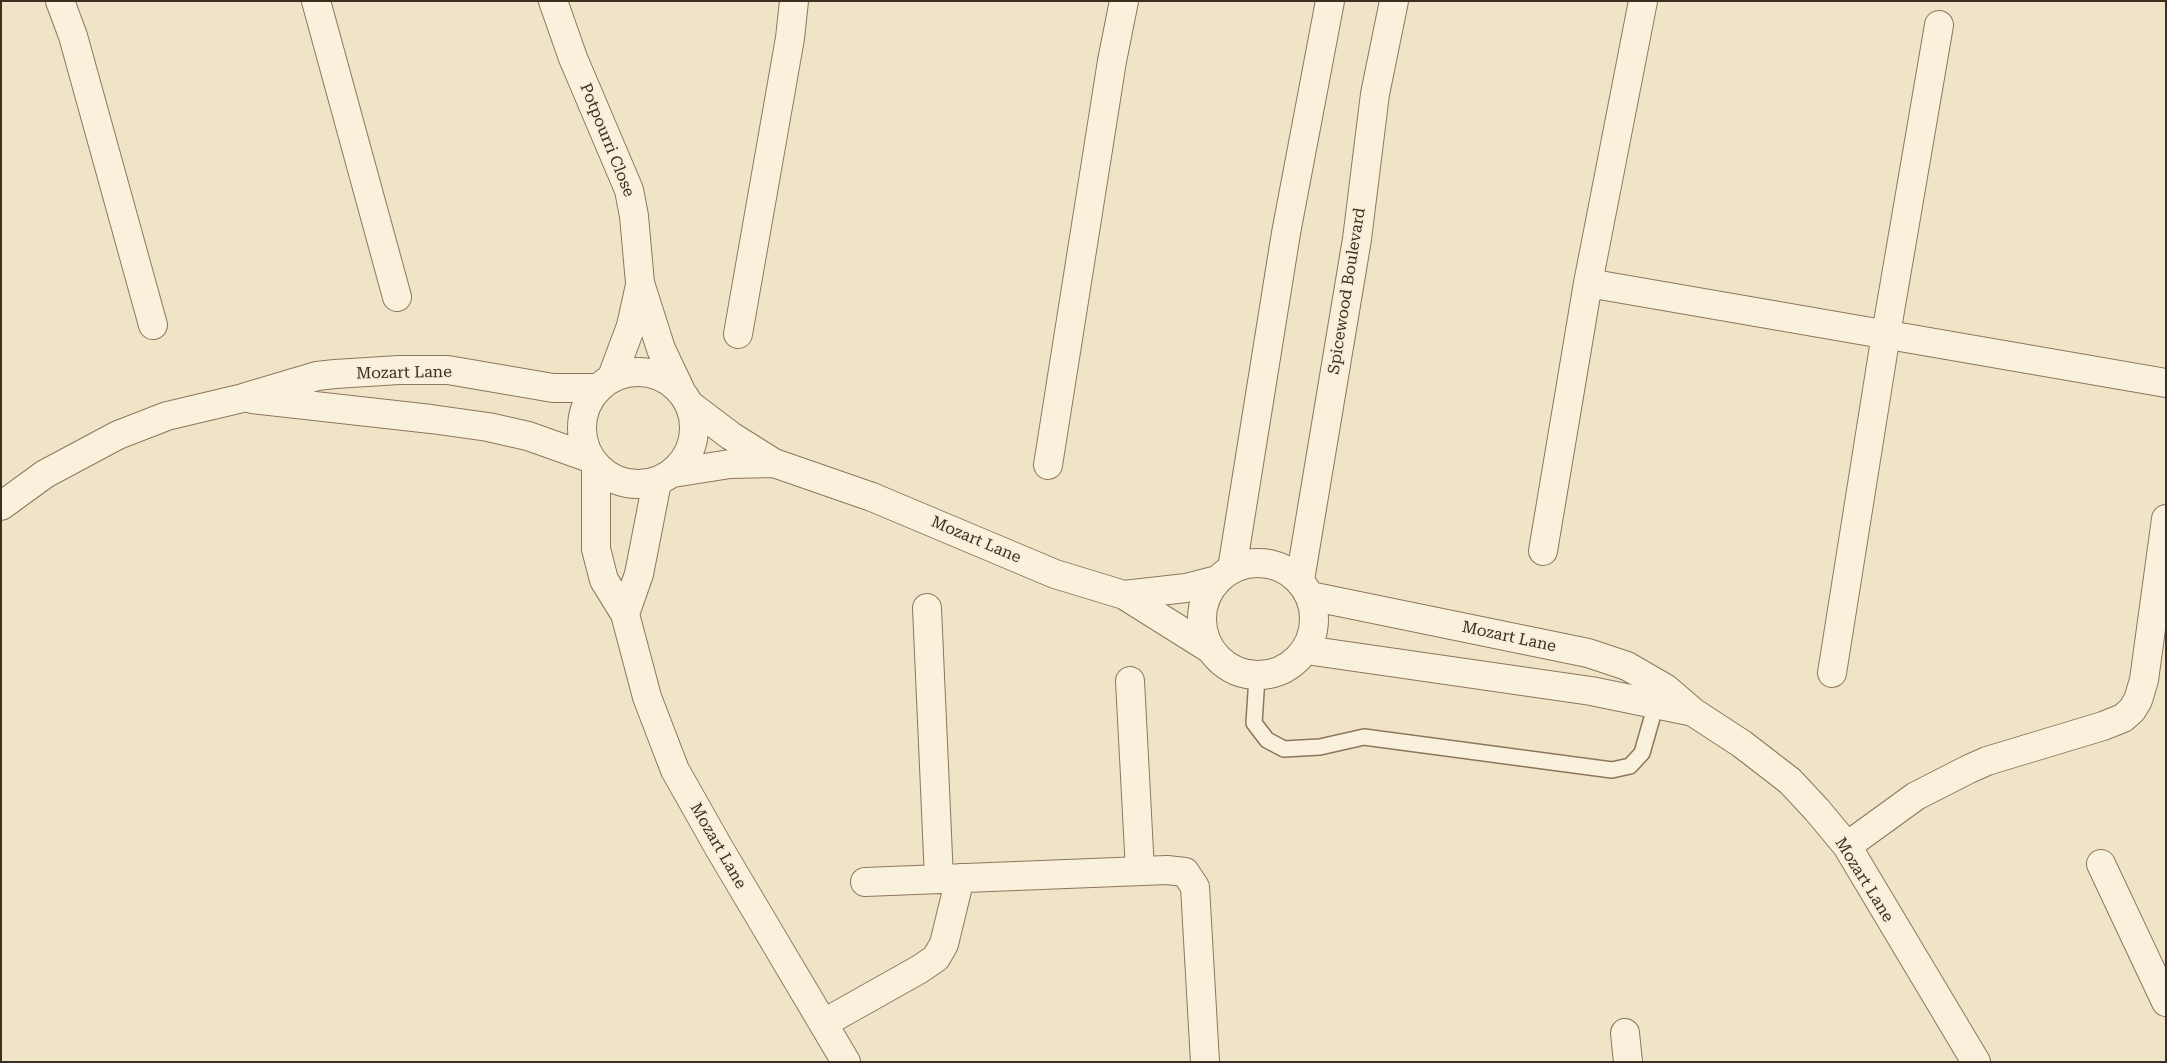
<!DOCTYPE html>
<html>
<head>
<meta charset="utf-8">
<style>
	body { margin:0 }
	#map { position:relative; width:2167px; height:1063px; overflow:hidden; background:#f0e4c8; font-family:"Roboto Serif",serif }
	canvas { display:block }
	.frame { position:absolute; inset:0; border:2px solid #3d2e20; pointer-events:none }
</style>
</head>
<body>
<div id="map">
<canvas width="2167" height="1063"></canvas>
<div class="frame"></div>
</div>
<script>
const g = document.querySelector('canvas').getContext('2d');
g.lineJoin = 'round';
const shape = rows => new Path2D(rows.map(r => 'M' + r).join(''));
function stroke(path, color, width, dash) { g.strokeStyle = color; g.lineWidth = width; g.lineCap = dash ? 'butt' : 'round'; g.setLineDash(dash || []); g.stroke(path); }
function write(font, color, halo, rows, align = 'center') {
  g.font = font + ' "Roboto Serif",serif'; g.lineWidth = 4; g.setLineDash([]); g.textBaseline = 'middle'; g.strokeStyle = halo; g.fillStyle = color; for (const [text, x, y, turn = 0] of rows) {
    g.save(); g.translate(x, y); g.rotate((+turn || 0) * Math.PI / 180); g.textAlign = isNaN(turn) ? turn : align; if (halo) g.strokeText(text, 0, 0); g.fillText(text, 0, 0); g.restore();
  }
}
const service = shape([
	[1257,677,1254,723,1267,740,1284,749,1320,747,1364,737,1612,770,1630,766,1642,753,1656,704]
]);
const minor = shape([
	[60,1,73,36,153,325],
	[316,1,397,297],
	[553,1,573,58,629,190,634,216,640,283,661,349,680,389],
	[1588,283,2166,383],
	[738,334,790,38,794,1],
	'582 428a56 56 0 1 1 112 0a56 56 0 1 1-112 0Z',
	[612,377,631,326,640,285],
	[252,399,431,419,488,427,528,436,590,458],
	[690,405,731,436,774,463,872,497,1055,574,1124,595,1210,649],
	[596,465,596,549,604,580,625,614,647,697,668,752,675,770,719,848,846,1062],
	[1048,465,1112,61,1124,1],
	[673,473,730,464,774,463],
	[1,506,45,474,118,435,167,416,243,398,317,376,335,374,399,370,448,370,553,388,598,388],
	[1543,551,1588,283,1643,1],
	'1202 619a56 56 0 1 1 112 0a56 56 0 1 1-112 0Z',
	[1232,569,1286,233,1330,1],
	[1300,580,1357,239,1375,94,1394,1],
	[1124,595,1186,588,1217,580],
	[1310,596,1588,653,1627,666,1665,688,1693,712,1742,744,1790,781,1817,810,1847,846,1976,1062],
	[927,608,939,879],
	[625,614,639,574,657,482],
	[1306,650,1591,691,1689,711],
	[1832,673,1886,334,1939,25],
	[1130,681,1140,871],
	[1847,846,1916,796,1969,769,1987,761,2103,726,2123,718,2132,710,2138,700,2144,680,2166,519],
	[2101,864,2166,1002],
	[865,882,1167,870,1185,872,1195,887,1205,1062],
	[824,1023,920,969,936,958,944,944,960,878],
	[1625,1033,1628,1062]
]);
const streetNames = [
	["Potpourri Close",607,140,68],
	["Spicewood Boulevard",1347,291,-81],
	["Mozart Lane",404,373,-1],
	["Mozart Lane",976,540,23],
	["Mozart Lane",1509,637,12],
	["Mozart Lane",718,846,60],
	["Mozart Lane",1864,880,58]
];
stroke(service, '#8d765c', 18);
stroke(minor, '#8d765c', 30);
stroke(service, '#faf1dc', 15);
stroke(minor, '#faf1dc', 28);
write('16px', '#3d2e20', '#f7eed8', streetNames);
</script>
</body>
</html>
